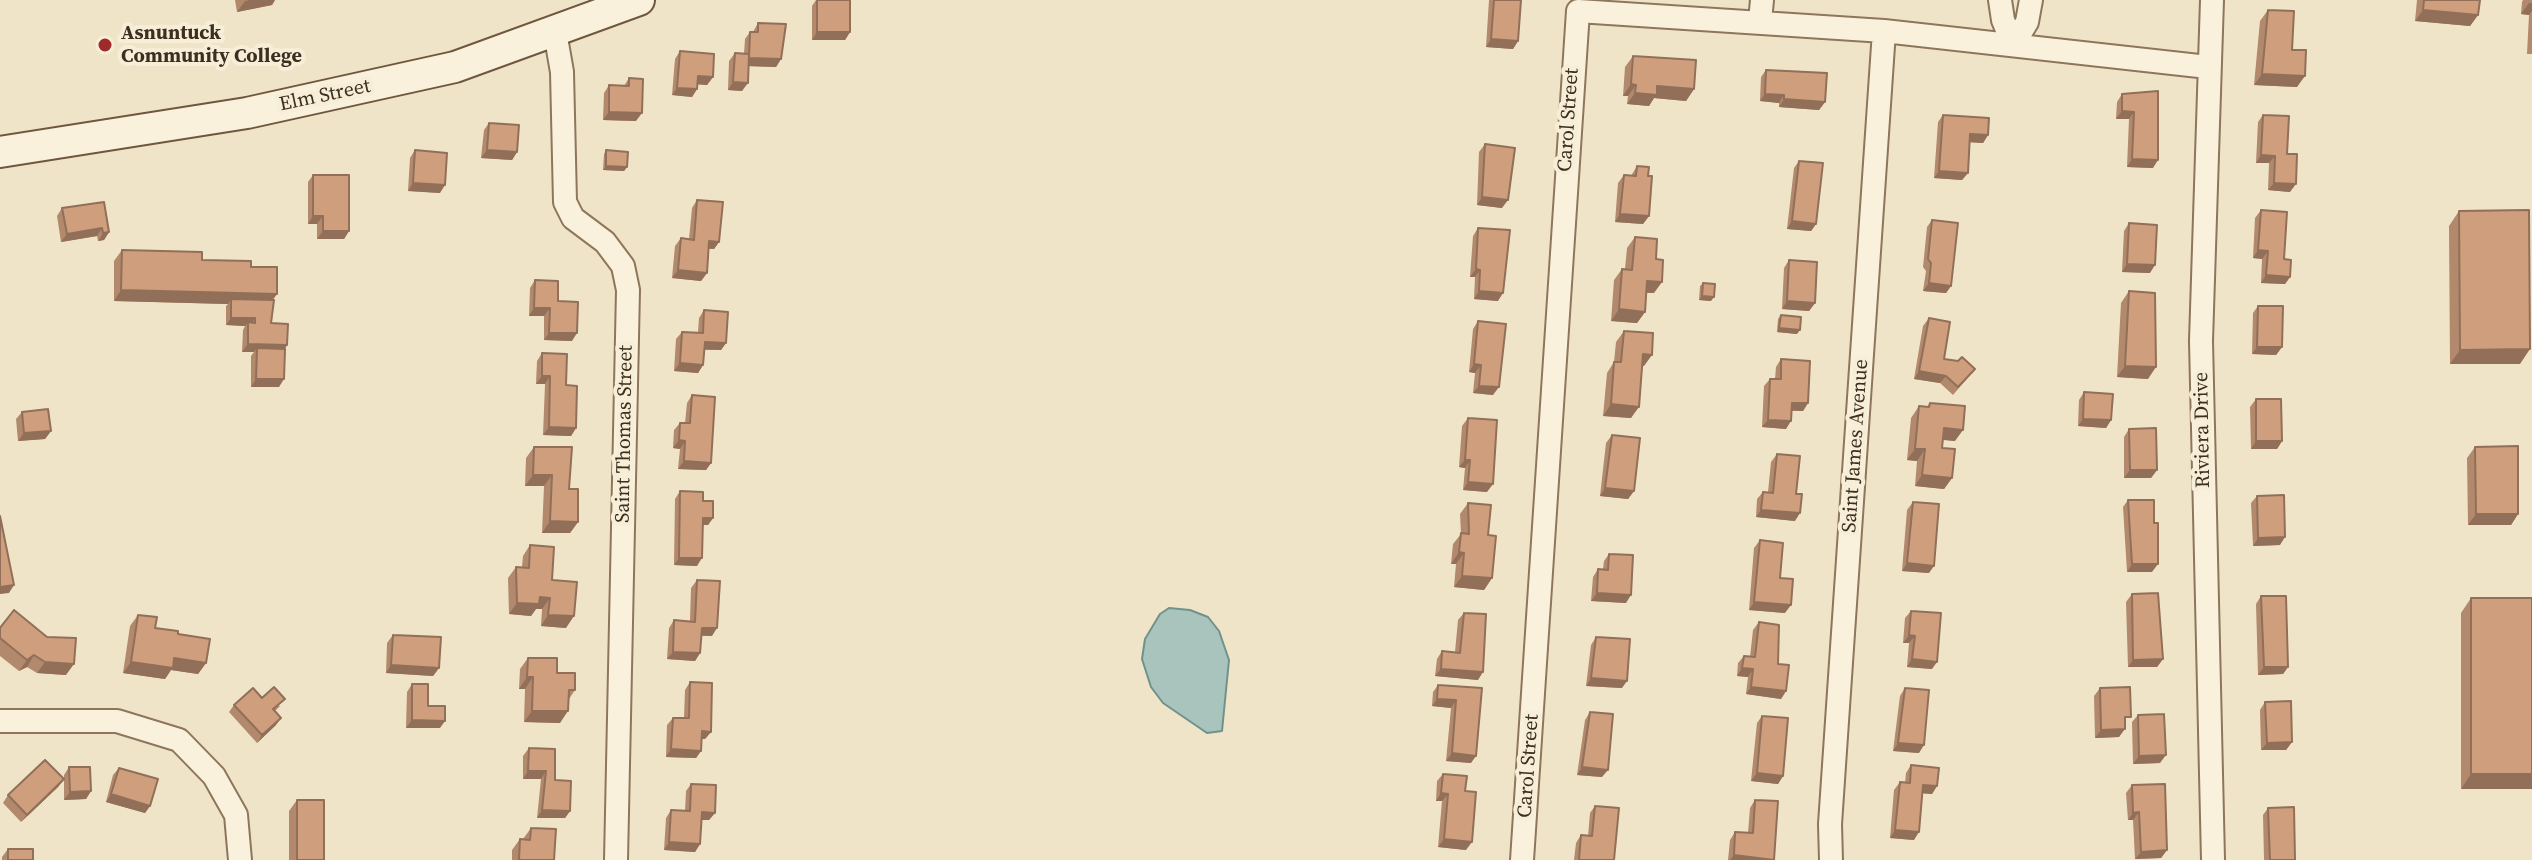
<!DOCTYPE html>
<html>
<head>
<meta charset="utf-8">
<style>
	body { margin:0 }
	canvas { display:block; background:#f0e4c8 }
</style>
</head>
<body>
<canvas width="2532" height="860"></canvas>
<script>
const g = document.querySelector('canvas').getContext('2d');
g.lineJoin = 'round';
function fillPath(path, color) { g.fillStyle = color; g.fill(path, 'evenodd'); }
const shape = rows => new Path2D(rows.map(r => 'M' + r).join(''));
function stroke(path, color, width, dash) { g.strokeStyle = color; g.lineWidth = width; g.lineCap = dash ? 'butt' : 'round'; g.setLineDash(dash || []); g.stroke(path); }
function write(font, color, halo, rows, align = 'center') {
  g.font = font + ' "Source Serif 4",serif'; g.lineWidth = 8; g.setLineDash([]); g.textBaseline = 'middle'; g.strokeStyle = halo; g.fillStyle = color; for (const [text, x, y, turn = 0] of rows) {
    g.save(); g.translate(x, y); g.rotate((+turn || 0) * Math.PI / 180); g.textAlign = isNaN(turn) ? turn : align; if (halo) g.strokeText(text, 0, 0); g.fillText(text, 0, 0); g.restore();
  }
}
const water = shape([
	[1169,608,1190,610,1208,617,1219,631,1229,660,1222,731,1207,733,1163,703,1151,687,1142,659,1145,639,1160,614,1169,608]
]);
const street = shape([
	[2000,0,2003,20,2013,45],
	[2212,0,2201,341,2213,860],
	[1760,21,1762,0],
	[555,32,562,72,565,202,573,218,605,242,623,266,628,290,616,860],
	[2013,45,2027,22,2031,0],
	[0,721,117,721,179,740,214,776,236,815,240,860],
	[1522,860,1578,11,1884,31,2208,67],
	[1831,860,1830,824,1884,31]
]);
const secondary = shape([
	[0,152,247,113,455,67,639,0]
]);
const wall = shape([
	[235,0,275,0,272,5,237,12],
	[816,0,850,0,850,32,845,40,812,40,812,6],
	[1489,0,1521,0,1518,41,1513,49,1486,47],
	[2417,0,2480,0,2478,15,2470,26,2415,21],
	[2523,0,2532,0,2532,54,2527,54,2529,15,2521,14,2522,2],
	[2268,10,2292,50,2297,87,2254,85,2260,21],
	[758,23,781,59,776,67,748,66,742,91,728,90,729,61,735,53,744,54,745,39,750,32,753,32],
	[680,51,713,77,707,85,697,84,697,89,692,97,672,95,675,59],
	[1633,56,1694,89,1686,101,1654,98,1649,106,1627,104,1628,96,1623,96,1625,67],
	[1766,70,1825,102,1819,110,1779,107,1779,103,1760,101,1761,77],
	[629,78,636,121,603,120,604,93,609,85,624,86],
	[2158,91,2153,168,2127,167,2129,119,2116,119,2117,102,2122,94],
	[1943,115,1988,135,1983,143,1970,142,1968,173,1962,180,1934,178,1938,122],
	[2263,115,2287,154,2290,192,2268,190,2269,163,2256,163,2258,122],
	[489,123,517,152,512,160,481,158,484,130],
	[1485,144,1502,208,1477,205,1479,152],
	[415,150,440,193,408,191,410,158],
	[606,150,627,167,624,171,603,170,604,154],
	[1799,161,1816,224,1811,231,1787,229,1794,168],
	[1637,166,1648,176,1649,216,1643,224,1615,222,1618,183,1624,175,1631,176],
	[313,175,349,231,344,239,317,239,317,224,308,224,308,182],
	[697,200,719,242,714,249,709,249,707,273,701,281,672,278,675,246,681,238,689,239,692,208],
	[62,208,109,232,104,240,98,241,97,236,61,242,57,216],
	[2261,210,2284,259,2290,277,2285,284,2261,283,2262,259,2253,258,2255,218],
	[2459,211,2520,364,2450,364,2449,226],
	[1932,220,1951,286,1946,293,1923,291,1926,271,1923,267,1927,227],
	[2129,223,2150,273,2122,272,2124,231],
	[1478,228,1498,301,1474,299,1475,277,1470,277,1473,236],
	[1635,237,1654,293,1646,293,1645,312,1637,323,1611,321,1614,280,1622,269,1625,269,1627,248],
	[122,250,251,267,277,294,272,300,271,323,287,345,285,349,279,387,251,387,251,356,254,352,242,352,243,330,245,326,226,325,226,306,228,304,114,301,114,261],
	[1789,260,1815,303,1809,311,1782,309,1784,268],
	[535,280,572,341,544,340,544,316,529,316,530,288],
	[1703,283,1711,301,1699,300,1700,286],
	[2129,291,2148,379,2117,377,2121,303],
	[2258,306,2282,347,2276,355,2252,354,2253,313],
	[704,310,726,343,721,350,704,350,703,365,698,373,674,371,676,339,682,332,698,332,699,318],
	[1781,315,1797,334,1777,332,1778,319],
	[1929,318,1944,359,1975,369,1953,395,1940,383,1914,379,1923,326],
	[1478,321,1493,395,1473,393,1475,373,1469,372,1473,329],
	[1624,331,1644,366,1642,366,1631,418,1603,416,1607,373,1614,362,1616,342],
	[542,353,566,385,576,428,571,436,543,435,545,384,536,384,537,361],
	[1781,359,1808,403,1803,411,1792,411,1786,429,1762,427,1764,386,1770,379,1775,379,1776,367],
	[2084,392,2111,420,2106,428,2078,426,2079,400],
	[692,395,711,463,706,470,678,469,680,449,673,448,674,430,680,423,685,423,687,403],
	[2256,399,2282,441,2277,449,2251,449,2250,407],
	[1930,403,1955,441,1943,440,1942,448,1952,478,1944,489,1915,486,1917,461,1907,460,1911,418,1919,406,1927,407],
	[22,412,51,431,45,439,18,441,16,419],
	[1468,418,1487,492,1463,490,1465,468,1459,467,1462,426],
	[2129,429,2157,470,2151,478,2124,478,2124,437],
	[1612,435,1634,491,1628,499,1600,496,1606,443],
	[534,447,569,489,578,522,570,533,542,533,544,486,525,486,526,458],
	[2475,447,2518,514,2511,525,2468,525,2467,458],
	[1777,454,1795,521,1756,517,1757,499,1763,492,1768,492,1771,462],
	[680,491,703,501,713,518,708,525,703,525,697,566,674,565,675,499],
	[2257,496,2280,545,2253,546,2251,503],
	[2128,500,2152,572,2127,572,2123,507],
	[1913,502,1929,573,1902,571,1907,510],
	[1468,503,1488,535,1492,578,1484,590,1454,587,1456,564,1451,564,1453,544,1461,534,1460,514],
	[1760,540,1785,613,1749,610,1754,548],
	[530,545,552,580,566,628,541,626,542,609,536,609,531,616,509,614,508,578,516,567,522,567,523,556],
	[1609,554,1626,603,1591,601,1593,577,1598,569,1603,569,1604,561],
	[697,580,712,636,701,636,700,653,695,661,667,659,669,628,674,620,690,621,691,588],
	[2132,594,2163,659,2157,667,2128,667,2126,602],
	[2261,596,2288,667,2283,674,2258,675,2256,604],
	[2471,598,2532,789,2461,789,2461,613],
	[1911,611,1932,669,1907,667,1909,643,1903,643,1905,618],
	[1464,613,1478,680,1435,676,1437,659,1442,651,1455,652,1458,620],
	[138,615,155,628,178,634,206,663,198,674,171,670,165,679,123,673,130,626],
	[1759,622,1778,664,1786,691,1781,699,1746,694,1748,677,1737,676,1738,663,1744,656,1750,657,1753,630],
	[0,628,66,675,37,673,27,667,19,671,0,656],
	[393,635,439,668,433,676,386,673,387,643],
	[1596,637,1622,688,1586,686,1591,645],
	[528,658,557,673,575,690,569,699,560,723,524,722,525,689,519,689,520,669],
	[690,682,711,732,705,739,701,739,701,751,696,758,666,757,667,725,673,718,684,718,685,690],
	[412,684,428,706,440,728,406,728,407,692],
	[1438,685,1482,688,1471,763,1446,761,1451,708,1432,706,1433,692],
	[1905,688,1919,753,1893,751,1900,696],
	[2100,688,2125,725,2119,737,2095,738,2094,696],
	[262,698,280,706,275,711,276,725,257,743,229,712,234,705],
	[2265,702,2292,742,2286,750,2261,750,2260,710],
	[1590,712,1602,777,1577,775,1585,720],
	[2138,715,2160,763,2133,764,2132,722],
	[1762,716,1783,776,1778,784,1751,781,1757,723],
	[529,748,555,780,570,811,565,818,537,818,541,779,523,779,523,756],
	[1911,765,1937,786,1932,794,1923,793,1914,840,1890,838,1894,790,1900,782,1905,783,1906,773],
	[69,767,91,791,86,799,64,800,64,775],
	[119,768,150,806,145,813,106,802,113,775],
	[1443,774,1466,850,1438,847,1442,801,1436,801,1437,781],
	[64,779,58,787,21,822,3,803,8,795],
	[691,784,715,813,709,820,702,820,700,844,695,852,664,850,666,818,671,810,685,811,686,791],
	[2132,785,2167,850,2161,858,2135,859,2133,820,2128,820,2126,793],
	[297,800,324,860,289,860,289,811],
	[1755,800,1774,860,1728,860,1730,840,1735,832,1748,833,1750,808],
	[1595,806,1614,860,1574,860,1576,843,1581,835,1588,836,1590,813],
	[2268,808,2295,860,2264,860,2263,815],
	[531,828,554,860,512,860,512,850,520,839,523,839],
	[8,849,33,860,2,860,2,857]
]);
const shadedWall = shape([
	[250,0,275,0,272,5,237,12,245,1],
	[2529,3,2532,3,2532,11,2529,15,2521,14],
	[2423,10,2478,15,2470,26,2415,21],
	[817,32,850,32,845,40,812,40],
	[1491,39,1518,41,1513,49,1486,47],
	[749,58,781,59,776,67,744,66],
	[2262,74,2305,76,2297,87,2254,85],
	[698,76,713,77,707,85,693,84],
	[733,82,748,83,742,91,728,90],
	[1631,84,1636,85,1628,96,1623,96],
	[1657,86,1694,89,1686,101,1654,98,1649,106,1627,104,1635,93],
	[677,88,697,89,692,97,672,95],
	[1765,94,1784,95,1779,103,1760,101],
	[1784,99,1825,102,1819,110,1779,107],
	[2122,111,2134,112,2129,119,2116,119],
	[609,112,642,113,636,121,603,120],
	[1970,134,1988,135,1983,143,1965,142],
	[487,150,517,152,512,160,481,158],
	[2261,155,2275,156,2269,163,2256,163],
	[2132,159,2158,160,2153,168,2127,167],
	[606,166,627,167,624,171,603,170],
	[1939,171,1968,173,1962,180,1934,178],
	[413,183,445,185,440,193,408,191],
	[2274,183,2296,184,2290,192,2268,190],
	[1482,197,1508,200,1502,208,1477,205],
	[1620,214,1649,216,1643,224,1615,222],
	[313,216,323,216,317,224,308,224],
	[1792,221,1816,224,1811,231,1787,229],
	[102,228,97,236,61,242,67,234],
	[323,231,349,231,344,239,317,239],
	[109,232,104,240,98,241,103,233],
	[709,241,719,242,714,249,704,248],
	[2258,250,2268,251,2262,259,2253,258],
	[2127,264,2155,265,2150,273,2122,272],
	[1476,269,1480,270,1475,277,1470,277],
	[678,270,707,273,701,281,672,278],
	[2266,275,2290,277,2285,284,2261,283],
	[1647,281,1662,282,1654,293,1639,292],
	[1929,283,1951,286,1946,293,1923,291],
	[121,290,277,294,269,305,231,299,228,304,114,301],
	[1479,291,1503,293,1498,301,1474,299],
	[1702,296,1714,297,1711,301,1699,300],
	[1787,301,1815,303,1809,311,1782,309],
	[534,308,550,308,544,316,529,316],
	[1619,309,1645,312,1637,323,1611,321],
	[231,318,255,318,250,326,248,322,245,326,226,325],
	[1779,328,1800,330,1797,334,1777,332],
	[549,333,577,333,572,341,544,340],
	[705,342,726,343,721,350,699,349],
	[248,344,287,345,282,353,257,348,254,352,242,352],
	[2257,347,2282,347,2276,355,2252,354],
	[2530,349,2520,364,2450,364,2460,350],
	[1643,354,1652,355,1644,366,1635,366],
	[680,363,703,365,698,373,674,371],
	[1474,364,1481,365,1475,373,1469,372],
	[2125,366,2156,367,2148,379,2117,377],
	[1919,371,1946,376,1940,383,1914,379],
	[542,376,550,376,545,384,536,384],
	[256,379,284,379,279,387,251,387],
	[1479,386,1499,387,1493,395,1473,393],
	[1792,403,1808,403,1803,411,1787,410],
	[1611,404,1639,407,1631,418,1603,416],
	[2083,419,2111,420,2106,428,2078,426],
	[1768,420,1791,421,1786,429,1762,427],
	[549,427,576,428,571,436,543,435],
	[1944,428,1963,430,1955,441,1936,439],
	[51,431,45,439,18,441,24,433],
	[679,440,685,441,680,449,673,448],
	[2256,441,2282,441,2277,449,2251,449],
	[1915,449,1925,449,1917,461,1907,460],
	[1465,460,1470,460,1465,468,1459,467],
	[684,461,711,463,706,470,678,469],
	[2130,470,2157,470,2151,478,2124,478],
	[533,475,552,475,544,486,525,486],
	[1922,475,1952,478,1944,489,1915,486],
	[1468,482,1493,484,1487,492,1463,490],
	[1605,488,1634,491,1628,499,1600,496],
	[1761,510,1800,513,1795,521,1756,517],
	[2476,514,2518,514,2511,525,2468,525],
	[703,518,713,518,708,525,698,525],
	[550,521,578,522,570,533,542,533],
	[2285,537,2280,545,2253,546,2258,538],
	[1459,552,1464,553,1456,564,1451,564],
	[679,558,702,558,697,566,674,565],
	[1907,563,1934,566,1929,573,1902,571],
	[2132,564,2158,564,2152,572,2127,572],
	[1462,576,1492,578,1484,590,1454,587],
	[14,585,9,593,0,594,0,587],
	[1597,593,1631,595,1626,603,1591,601],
	[540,597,550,598,542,609,536,609,531,616,509,614,517,603],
	[1754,602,1791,605,1785,613,1749,610],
	[548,615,574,616,566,628,541,626],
	[702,628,717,628,712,636,696,635],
	[1909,635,1915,636,1909,643,1903,643],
	[673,652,700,653,695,661,667,659],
	[34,655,27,667,19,671,27,660],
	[174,658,206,663,198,674,171,670,165,679,123,673,131,662],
	[1912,659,1937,662,1932,669,1907,667],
	[2163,659,2157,667,2128,667,2133,660],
	[45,662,74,664,66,675,37,673],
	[391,665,439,668,433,676,386,673],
	[2264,667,2288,667,2283,674,2258,675],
	[1742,668,1753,669,1748,677,1737,676],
	[1441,669,1483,672,1478,680,1435,676],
	[527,677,533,677,525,689,519,689],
	[1591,678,1627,681,1622,688,1586,686],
	[1751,687,1786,691,1781,699,1746,694],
	[1437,699,1456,700,1451,708,1432,706],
	[532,711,568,711,560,723,524,722],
	[281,718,276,725,257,743,262,735],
	[412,720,445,721,440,728,406,728],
	[2125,729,2119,737,2095,738,2101,730],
	[702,731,711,732,705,739,696,739],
	[2292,742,2286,750,2261,750,2267,743],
	[1898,743,1924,745,1919,753,1893,751],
	[671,749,701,751,696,758,666,757],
	[1452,753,1476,756,1471,763,1446,761],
	[2166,755,2160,763,2133,764,2139,756],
	[1582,767,1608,770,1602,777,1577,775],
	[528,771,546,771,541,779,523,779],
	[1757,773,1783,776,1778,784,1751,781],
	[2471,774,2532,774,2532,789,2461,789],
	[64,779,58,787,21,822,27,815],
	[1923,785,1937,786,1932,794,1918,793],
	[91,791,86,799,64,800,70,792],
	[1441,793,1448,794,1442,801,1436,801],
	[111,794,150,806,145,813,106,802],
	[542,810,570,811,565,818,537,818],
	[702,812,715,813,709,820,697,820],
	[2139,812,2133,820,2128,820,2133,813],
	[1895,830,1919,832,1914,840,1890,838],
	[1444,839,1472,842,1466,850,1438,847],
	[669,842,700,844,695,852,664,850],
	[2167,850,2161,858,2135,859,2141,852],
	[1734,855,1774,860,1730,860]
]);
const building = shape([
	[817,0,850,0,850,32,817,32,817,0],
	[1494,0,1521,0,1518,41,1491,39,1494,0],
	[2424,0,2480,0,2478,15,2423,10,2424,0],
	[2268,10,2294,11,2292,50,2306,50,2305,76,2262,74,2268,10],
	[758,23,786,24,781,59,749,58,750,32,758,32,758,23],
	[680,51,714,54,713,77,698,76,697,89,677,88,680,51],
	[735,53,749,54,748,83,733,82,735,53],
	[1633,56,1696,60,1694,89,1657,86,1657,95,1635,93,1636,85,1631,84,1633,56],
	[1766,70,1827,73,1825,102,1784,99,1784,95,1765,94,1766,70],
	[629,78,643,79,642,113,609,112,609,85,629,86,629,78],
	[2158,91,2158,160,2132,159,2134,112,2122,111,2122,94,2158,91],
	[1943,115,1989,118,1988,135,1970,134,1968,173,1939,171,1943,115],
	[2263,115,2289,116,2287,154,2297,154,2296,184,2274,183,2275,156,2261,155,2263,115],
	[489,123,519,125,517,152,487,150,489,123],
	[1485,144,1515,148,1508,200,1482,197,1485,144],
	[415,150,447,153,445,185,413,183,415,150],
	[606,150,628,152,627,167,606,166,606,150],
	[1799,161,1823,163,1816,224,1792,221,1799,161],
	[1637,166,1649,167,1648,176,1652,176,1649,216,1620,214,1624,175,1636,176,1637,166],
	[313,175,349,175,349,231,323,231,323,216,313,216,313,175],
	[697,200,723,202,719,242,709,241,707,273,678,270,681,238,694,240,697,200],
	[104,202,109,232,103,233,102,228,67,234,62,208,104,202],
	[2261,210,2287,212,2284,259,2291,260,2290,277,2266,275,2268,251,2258,250,2261,210],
	[2529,210,2530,349,2460,350,2459,211,2529,210],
	[1932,220,1958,223,1951,286,1929,283,1931,263,1928,259,1932,220],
	[2129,223,2157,225,2155,265,2127,264,2129,223],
	[1478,228,1510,230,1503,293,1479,291,1480,270,1476,269,1478,228],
	[1635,237,1657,239,1656,259,1663,260,1662,282,1647,281,1645,312,1619,309,1622,269,1632,270,1635,237],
	[122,250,202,252,202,260,251,261,251,267,277,267,277,294,121,290,122,250],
	[1789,260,1817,262,1815,303,1787,301,1789,260],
	[535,280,558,281,558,301,578,302,577,333,549,333,550,308,534,308,535,280],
	[1703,283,1715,284,1714,297,1702,296,1703,283],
	[2129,291,2155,293,2156,367,2125,366,2129,291],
	[231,299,274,300,271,323,288,324,287,345,248,344,248,322,255,323,255,318,231,318,231,299],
	[2258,306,2283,306,2282,347,2257,347,2258,306],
	[704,310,728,312,726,343,705,342,703,365,680,363,682,332,703,333,704,310],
	[1781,315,1801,317,1800,330,1779,328,1781,315],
	[1929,318,1950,322,1944,359,1958,361,1962,357,1975,369,1958,387,1946,376,1919,371,1929,318],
	[1478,321,1506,324,1499,387,1479,386,1481,365,1474,364,1478,321],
	[1624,331,1653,333,1652,355,1643,354,1639,407,1611,404,1614,362,1621,362,1624,331],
	[257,348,285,349,284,379,256,379,257,348],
	[542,353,567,354,566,385,577,386,576,428,549,427,550,376,542,376,542,353],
	[1781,359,1810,361,1808,403,1792,403,1791,421,1768,420,1770,379,1781,379,1781,359],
	[2084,392,2113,394,2111,420,2083,419,2084,392],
	[692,395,715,397,711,463,684,461,685,441,679,440,680,423,690,423,692,395],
	[2256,399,2281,399,2282,441,2256,441,2256,399],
	[1930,403,1965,406,1963,430,1944,428,1942,448,1955,449,1952,478,1922,475,1925,449,1915,449,1919,406,1929,407,1930,403],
	[48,409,51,431,24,433,22,412,48,409],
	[1468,418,1497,420,1493,484,1468,482,1470,460,1465,460,1468,418],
	[2156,428,2157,470,2130,470,2129,429,2156,428],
	[1612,435,1640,438,1634,491,1605,488,1612,435],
	[2518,446,2518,514,2476,514,2475,447,2518,446],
	[534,447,572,447,569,489,578,489,578,522,550,521,552,475,533,475,534,447],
	[1777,454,1800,456,1796,494,1802,494,1800,513,1761,510,1763,492,1773,493,1777,454],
	[680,491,703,492,703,501,713,501,713,518,703,518,702,558,679,558,680,491],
	[2284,495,2285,537,2258,538,2257,496,2284,495],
	[2128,500,2154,500,2154,523,2158,523,2158,564,2132,564,2128,500],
	[1913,502,1939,504,1934,566,1907,563,1913,502],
	[1468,503,1491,505,1488,535,1496,536,1492,578,1462,576,1464,553,1459,552,1461,533,1469,534,1468,503],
	[0,516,14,585,0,587,0,516],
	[1760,540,1783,543,1780,578,1793,579,1791,605,1754,602,1760,540],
	[530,545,554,547,552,580,577,582,574,616,548,615,550,598,540,597,539,604,517,603,516,567,529,568,530,545],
	[1609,554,1633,555,1631,595,1597,593,1598,569,1608,570,1609,554],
	[697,580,720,581,717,628,702,628,700,653,673,652,674,620,695,622,697,580],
	[2158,593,2163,659,2133,660,2132,594,2158,593],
	[2261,596,2286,596,2288,667,2264,667,2261,596],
	[2471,598,2532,598,2532,774,2471,774,2471,598],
	[14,610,47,637,76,638,74,664,45,662,34,655,27,660,0,638,0,628,14,610],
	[1911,611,1941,613,1937,662,1912,659,1915,636,1909,635,1911,611],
	[1464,613,1486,614,1483,672,1441,669,1442,651,1460,653,1464,613],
	[138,615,157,617,155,628,178,631,178,634,210,639,206,663,174,658,173,668,131,662,138,615],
	[1759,622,1779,625,1778,664,1789,665,1786,691,1751,687,1753,669,1742,668,1744,656,1755,657,1759,622],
	[393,635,441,637,439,668,391,665,393,635],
	[1596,637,1630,639,1627,681,1591,678,1596,637],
	[528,658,557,658,557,673,575,673,575,690,569,690,568,711,532,711,533,677,527,677,528,658],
	[690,682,712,683,711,732,702,731,701,751,671,749,673,718,689,718,690,682],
	[412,684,428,684,428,706,445,706,445,721,412,720,412,684],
	[1438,685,1482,688,1476,756,1452,753,1456,700,1437,699,1438,685],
	[274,687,285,699,273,709,281,718,262,735,234,705,253,688,262,698,274,687],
	[2130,687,2131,717,2125,717,2125,729,2101,730,2100,688,2130,687],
	[1905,688,1929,690,1924,745,1898,743,1905,688],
	[2291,701,2292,742,2267,743,2265,702,2291,701],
	[1590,712,1613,714,1608,770,1582,767,1590,712],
	[2164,714,2166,755,2139,756,2138,715,2164,714],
	[1762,716,1788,718,1783,776,1757,773,1762,716],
	[529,748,555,749,555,780,571,781,570,811,542,810,546,771,528,771,529,748],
	[45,760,64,779,27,815,8,795,45,760],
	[1911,765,1939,768,1937,786,1923,785,1919,832,1895,830,1900,782,1910,783,1911,765],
	[69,767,90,767,91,791,70,792,69,767],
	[119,768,158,779,150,806,111,794,119,768],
	[1443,774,1467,776,1465,791,1476,792,1472,842,1444,839,1448,794,1441,793,1443,774],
	[691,784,716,785,715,813,702,812,700,844,669,842,671,810,690,811,691,784],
	[2165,784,2167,850,2141,852,2139,812,2133,813,2132,785,2165,784],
	[297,800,324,800,324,860,297,860,297,800],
	[1755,800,1778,801,1774,860,1734,855,1735,832,1753,833,1755,800],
	[1595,806,1619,808,1614,860,1579,860,1581,835,1592,836,1595,806],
	[2294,807,2295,860,2270,860,2268,808,2294,807],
	[531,828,556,829,554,860,519,860,520,839,530,840,531,828],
	[8,849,33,849,33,860,8,860,8,849]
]);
const markers = [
	[105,45,8,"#9e2a2b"]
];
const poiNames = [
	["Asnuntuck",121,34],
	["Community College",121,57]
];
const streetNames = [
	["Elm Street",325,96,-12],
	["Carol Street",1569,120,-86],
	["Riviera Drive",2203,430,-91],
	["Saint Thomas Street",625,434,-89],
	["Saint James Avenue",1856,446,-86],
	["Carol Street",1529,766,-86]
];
fillPath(water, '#a9c4bc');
stroke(water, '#6f938a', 2);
stroke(street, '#8d765c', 26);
stroke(secondary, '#6f573f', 34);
stroke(street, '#faf1dc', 22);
stroke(secondary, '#faf1dc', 30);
fillPath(wall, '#b2896c');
fillPath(shadedWall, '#916f58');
fillPath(building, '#cf9f7d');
stroke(building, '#916f58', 2);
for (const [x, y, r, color] of markers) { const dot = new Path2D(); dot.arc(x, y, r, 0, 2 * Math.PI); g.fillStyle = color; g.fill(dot); stroke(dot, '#f7eed8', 3); }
write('bold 20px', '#3d2e20', '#f7eed8', poiNames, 'left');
write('20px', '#3d2e20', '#f7eed8', streetNames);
</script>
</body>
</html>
